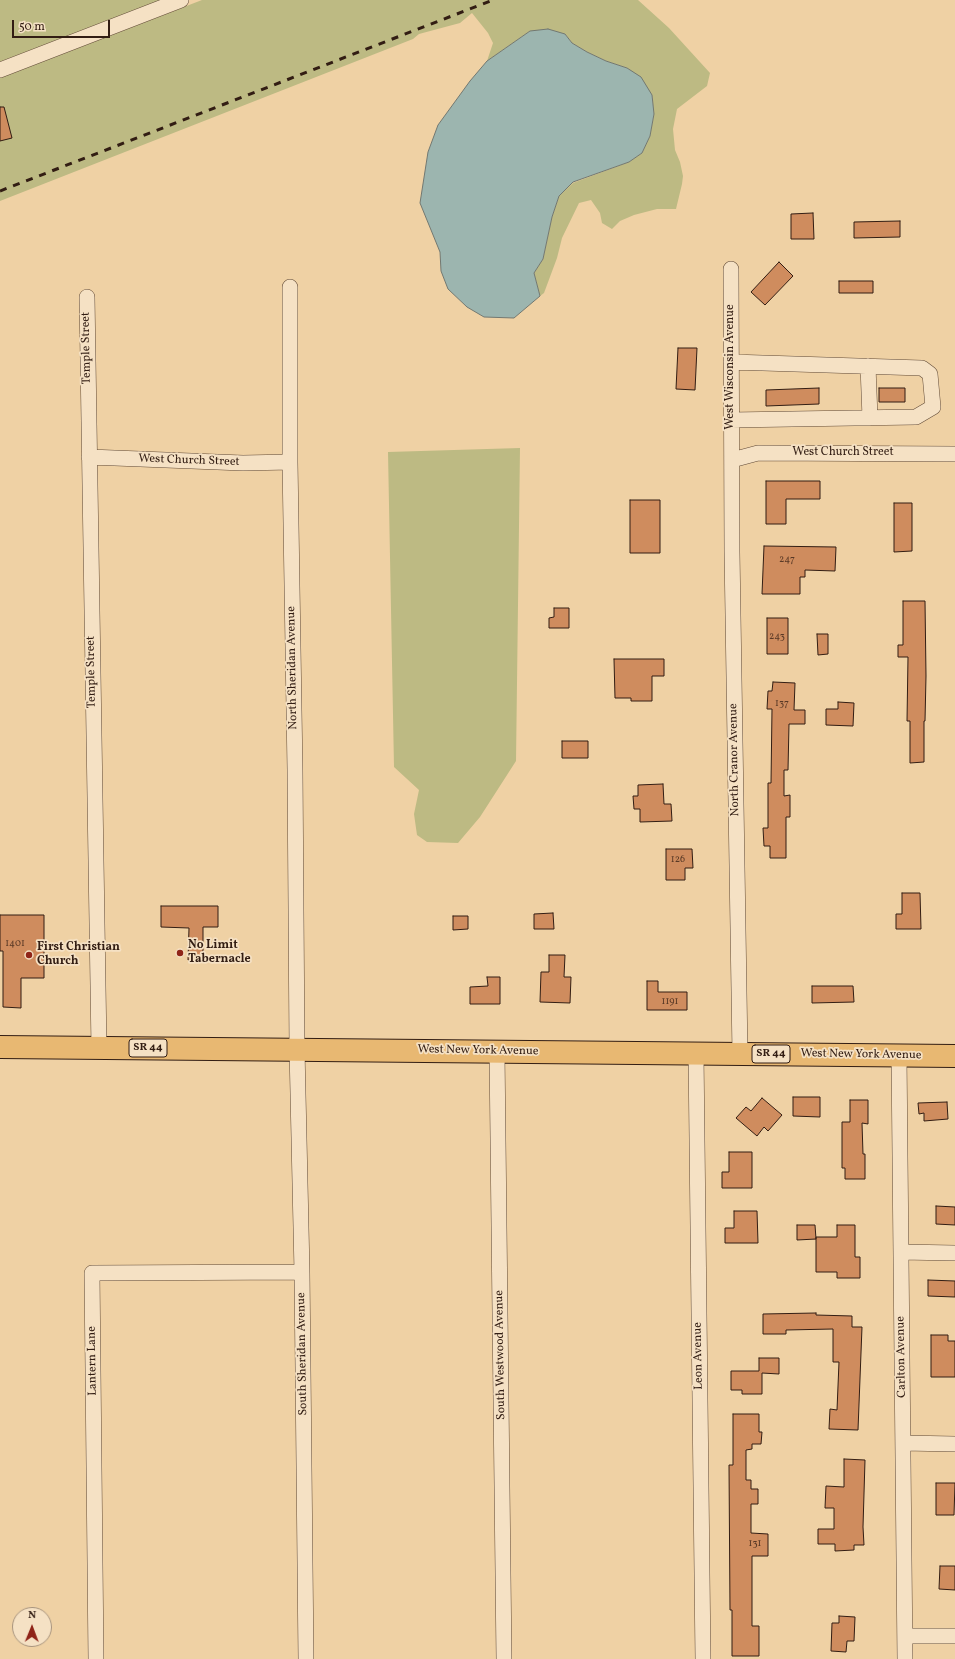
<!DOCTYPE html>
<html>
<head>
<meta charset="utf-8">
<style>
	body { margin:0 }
	#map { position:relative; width:955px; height:1659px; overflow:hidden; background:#efd1a4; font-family:Vollkorn,serif }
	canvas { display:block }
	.north { position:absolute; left:12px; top:1607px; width:40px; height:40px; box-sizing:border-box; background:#f5e1c4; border:1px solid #a7937d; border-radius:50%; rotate:1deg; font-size:11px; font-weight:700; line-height:16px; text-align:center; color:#321d13 }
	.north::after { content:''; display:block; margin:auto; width:14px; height:18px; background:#8f2418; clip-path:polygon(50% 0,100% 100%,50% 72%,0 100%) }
	.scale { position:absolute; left:12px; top:20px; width:98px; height:18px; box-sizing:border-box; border:2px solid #321d13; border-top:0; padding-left:5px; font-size:12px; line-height:14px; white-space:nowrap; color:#321d13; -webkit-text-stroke:3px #f5e1c4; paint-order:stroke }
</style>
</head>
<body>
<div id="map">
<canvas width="955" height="1659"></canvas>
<div class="north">N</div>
<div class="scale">50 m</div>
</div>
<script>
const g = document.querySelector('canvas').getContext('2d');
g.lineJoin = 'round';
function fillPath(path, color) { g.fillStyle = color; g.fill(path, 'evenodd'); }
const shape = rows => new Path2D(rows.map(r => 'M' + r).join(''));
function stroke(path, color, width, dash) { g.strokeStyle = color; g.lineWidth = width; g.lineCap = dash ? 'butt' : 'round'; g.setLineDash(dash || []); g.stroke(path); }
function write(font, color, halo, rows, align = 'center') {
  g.font = font + ' Vollkorn,serif'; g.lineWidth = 3.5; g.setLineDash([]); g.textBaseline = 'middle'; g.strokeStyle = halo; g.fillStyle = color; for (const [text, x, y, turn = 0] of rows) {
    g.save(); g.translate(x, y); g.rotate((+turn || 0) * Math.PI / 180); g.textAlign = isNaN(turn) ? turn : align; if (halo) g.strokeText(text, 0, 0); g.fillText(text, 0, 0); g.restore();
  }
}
const green = shape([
	[0,0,161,0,0,62],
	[202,0,638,0,669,28,710,73,707,86,677,109,673,129,675,150,680,162,683,176,682,184,676,209,657,209,634,215,620,221,612,229,602,223,600,213,591,200,579,203,562,238,557,258,544,293,540,296,534,273,543,259,552,217,559,196,573,183,629,162,642,153,650,136,654,115,652,95,627,68,606,61,587,52,572,43,565,34,530,31,487,61,493,43,488,33,472,13,460,23,419,34,413,39,0,201,0,78],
	[520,448,516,761,480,817,458,843,427,842,417,835,414,814,419,790,394,767,388,452]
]);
const water = shape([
	[548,29,565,34,572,43,587,52,606,61,627,68,641,77,652,95,654,114,650,136,642,153,629,162,573,182,559,196,552,217,543,259,534,273,540,296,514,318,484,317,467,307,448,289,441,271,440,252,420,203,428,152,438,125,470,81,487,61,530,31,548,29]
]);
const building = shape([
	[0,107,4,107,12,138,0,141,0,107],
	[813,213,814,239,791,239,791,214,813,213],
	[900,221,900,237,854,238,854,222,900,221],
	[779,262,793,276,765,305,751,292,779,262],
	[839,281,873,281,873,293,839,293,839,281],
	[678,348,697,348,695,390,676,389,678,348],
	[819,388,819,404,766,406,766,390,819,388],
	[879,388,905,388,905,402,879,402,879,388],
	[766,481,820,481,820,499,786,499,786,524,766,524,766,481],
	[630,500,660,500,660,553,630,553,630,500],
	[894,503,912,503,912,551,894,552,894,503],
	[764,546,836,547,835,571,805,570,805,577,800,577,800,594,762,594,764,546],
	[903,601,925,601,926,676,925,721,924,721,924,762,910,763,910,721,907,721,908,657,898,657,898,645,903,645,903,601],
	[554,608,569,608,569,628,549,628,549,618,554,617,554,608],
	[767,618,788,618,788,654,767,654,767,618],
	[817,634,828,634,828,654,818,655,817,634],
	[614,659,664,659,664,676,652,676,652,701,631,701,631,698,615,698,614,659],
	[773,682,795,683,794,710,805,710,805,724,789,724,788,770,784,770,784,796,790,795,790,817,786,817,786,858,770,858,770,846,764,846,763,828,768,828,768,783,771,783,772,709,767,709,768,691,772,691,773,682],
	[838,702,854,703,853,726,826,725,826,709,838,709,838,702],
	[562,741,588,741,588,758,562,758,562,741],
	[663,784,664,804,671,804,672,821,640,822,640,809,634,809,633,796,638,796,638,785,663,784],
	[666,849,692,849,693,868,685,868,685,880,666,880,666,849],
	[902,893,920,893,921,929,896,929,896,914,902,914,902,893],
	[161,906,218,906,218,927,203,927,203,960,188,960,189,928,161,927,161,906],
	[553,913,554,929,534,929,534,914,553,913],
	[0,915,44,915,44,978,21,978,21,1008,3,1007,3,951,0,951,0,915],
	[453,916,468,916,468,929,453,930,453,916],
	[549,955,565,955,564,977,571,977,570,1003,540,1002,541,972,549,972,549,955],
	[487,977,500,977,500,1004,470,1004,470,987,488,986,487,977],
	[647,981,658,981,658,992,687,992,687,1010,647,1010,647,981],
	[812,986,853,986,854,1002,812,1003,812,986],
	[793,1097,820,1097,820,1117,793,1116,793,1097],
	[762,1098,782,1115,768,1131,764,1127,757,1136,736,1118,746,1107,751,1111,762,1098],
	[850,1100,868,1100,868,1124,862,1123,863,1154,865,1154,865,1179,845,1179,845,1168,842,1168,842,1122,850,1122,850,1100],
	[947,1102,948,1119,924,1121,924,1113,919,1114,918,1103,947,1102],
	[729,1152,752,1152,752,1188,722,1188,722,1172,729,1172,729,1152],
	[936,1206,955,1207,955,1225,936,1224,936,1206],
	[734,1211,757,1211,758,1243,725,1243,725,1228,734,1228,734,1211],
	[797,1225,815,1225,816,1239,797,1240,797,1225],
	[837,1225,855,1225,855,1257,860,1257,860,1278,837,1278,837,1272,816,1272,816,1237,837,1237,837,1225],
	[928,1280,955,1281,955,1297,928,1296,928,1280],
	[816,1313,816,1315,852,1316,852,1327,862,1327,858,1430,829,1429,830,1409,837,1410,839,1362,833,1362,833,1329,786,1330,786,1334,763,1334,763,1314,816,1313],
	[931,1335,948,1335,948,1341,955,1341,955,1377,931,1377,931,1335],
	[759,1358,779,1358,779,1374,762,1373,762,1394,742,1394,742,1390,731,1390,731,1371,759,1371,759,1358],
	[733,1414,759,1414,759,1432,762,1432,761,1444,752,1444,752,1449,746,1450,746,1480,751,1480,751,1489,758,1489,758,1504,751,1504,751,1533,768,1534,768,1556,752,1556,752,1626,759,1626,759,1656,732,1656,732,1610,730,1610,729,1465,733,1465,733,1414],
	[844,1459,865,1460,863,1527,864,1545,854,1545,854,1550,835,1551,835,1544,818,1544,818,1529,834,1529,834,1508,825,1508,826,1486,844,1487,844,1459],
	[936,1483,955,1483,954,1515,936,1515,936,1483],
	[940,1566,955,1566,955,1590,939,1589,940,1566],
	[839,1616,855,1617,854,1641,847,1641,846,1652,831,1651,832,1623,839,1623,839,1616]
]);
const minor = shape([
	[0,70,181,0],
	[731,269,732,552,740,1054],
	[290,287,290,462,295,770,297,1049,302,1272,306,1659],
	[87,297,99,1048],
	[868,366,870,418],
	[731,420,916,417,933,407,930,374,922,368,731,362],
	[89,457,243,463,290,462],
	[732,460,758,453,955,454],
	[497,1052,504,1659],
	[696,1053,703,1659],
	[899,1055,905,1659],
	[901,1252,955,1253],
	[903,1443,955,1444],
	[905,1636,955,1636],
	[96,1659,92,1273,302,1272]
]);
const primary = shape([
	[0,1047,955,1056]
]);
const rail = shape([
	[0,191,493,0]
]);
const markers = [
	[180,953,4,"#8f2418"],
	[29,955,4,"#8f2418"]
];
const numberNames = [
	["247",787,560],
	["243",777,637],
	["137",782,704],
	["126",678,860],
	["1401",15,944],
	["1191",670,1002],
	["131",755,1544]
];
const shields = [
	[148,1048,38],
	[771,1054,38]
];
const shieldNames = [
	["SR 44",148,1048],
	["SR 44",771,1054]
];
const streetNames = [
	["Temple Street",87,348,-91],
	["West Wisconsin Avenue",731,367,-90],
	["West Church Street",843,453],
	["West Church Street",189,461,2],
	["North Sheridan Avenue",293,668,-91],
	["Temple Street",92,672,-91],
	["North Cranor Avenue",735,760,-91],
	["West New York Avenue",478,1051,1],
	["West New York Avenue",861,1055,1],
	["South Sheridan Avenue",303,1354,-91],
	["South Westwood Avenue",501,1355,-91],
	["Leon Avenue",699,1356,-91],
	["Carlton Avenue",902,1357,-91],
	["Lantern Lane",93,1361,-91]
];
const poiNames = [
	["No Limit",188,946],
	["Tabernacle",188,960],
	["First Christian",37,948],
	["Church",37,962]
];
fillPath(green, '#bdba83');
fillPath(water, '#9cb5af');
stroke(water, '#727871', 1);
fillPath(building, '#cf8c5e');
stroke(building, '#321d13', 1);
stroke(minor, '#614a37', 16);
stroke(primary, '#321d13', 24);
stroke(minor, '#f5e1c4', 15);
stroke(primary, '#e8b872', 22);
stroke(rail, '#321d13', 3, [7, 7]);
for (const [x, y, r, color] of markers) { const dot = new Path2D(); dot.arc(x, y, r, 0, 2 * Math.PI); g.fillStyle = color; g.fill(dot); stroke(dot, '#f5e1c4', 1.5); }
write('10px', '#593926', null, numberNames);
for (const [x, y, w] of shields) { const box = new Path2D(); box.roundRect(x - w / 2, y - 9, w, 18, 3); g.fillStyle = '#f5e1c4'; g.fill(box); stroke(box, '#321d13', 1); }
write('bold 11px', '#321d13', null, shieldNames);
write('12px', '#321d13', '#f5e1c4', streetNames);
write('bold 12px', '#321d13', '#f5e1c4', poiNames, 'left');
</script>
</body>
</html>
